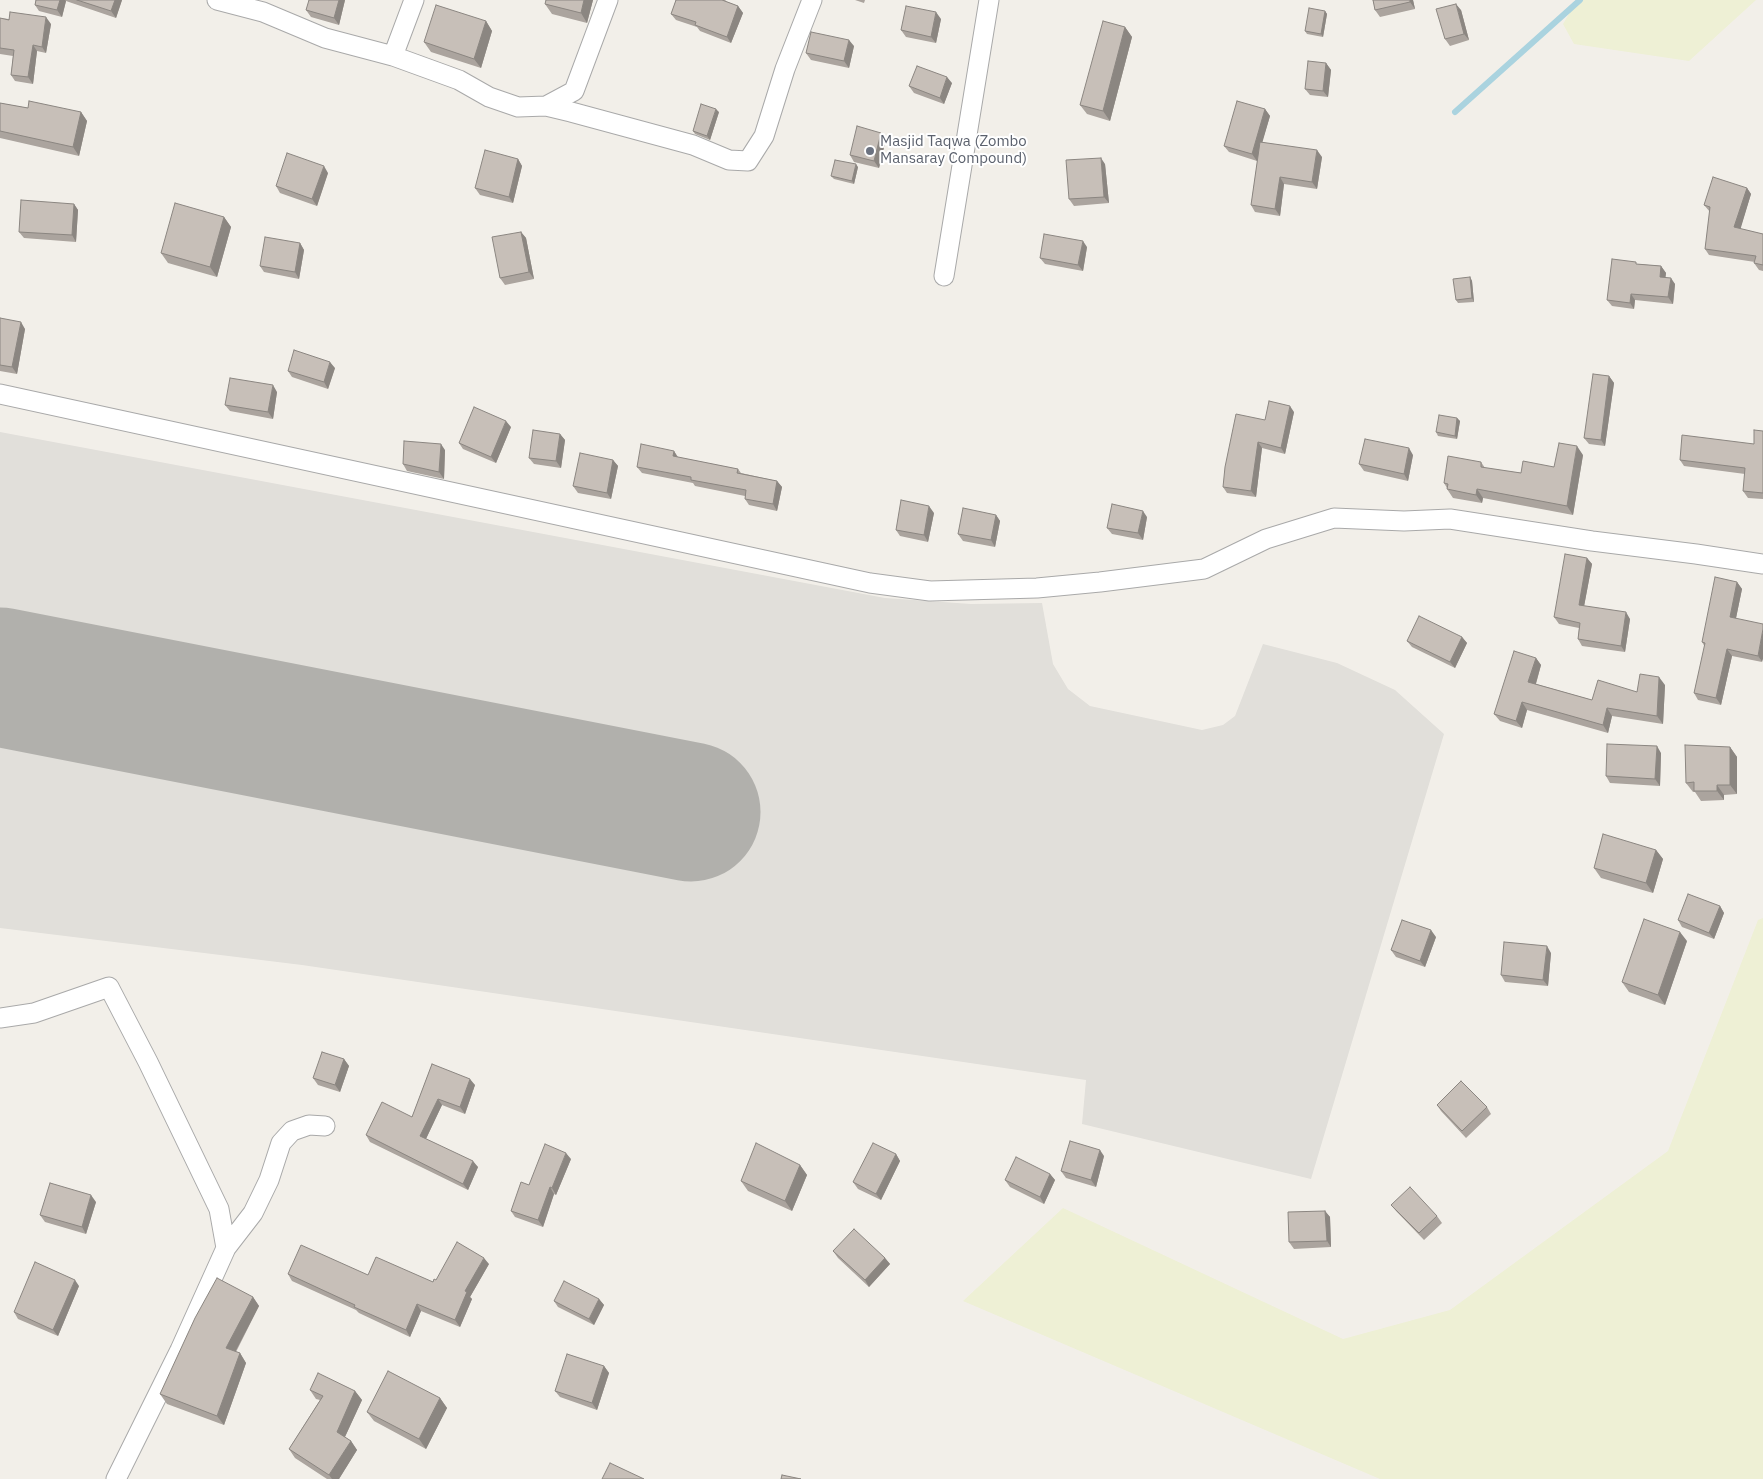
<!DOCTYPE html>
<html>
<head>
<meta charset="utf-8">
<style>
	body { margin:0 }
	canvas { display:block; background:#f2efe9 }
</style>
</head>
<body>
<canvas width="1763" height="1479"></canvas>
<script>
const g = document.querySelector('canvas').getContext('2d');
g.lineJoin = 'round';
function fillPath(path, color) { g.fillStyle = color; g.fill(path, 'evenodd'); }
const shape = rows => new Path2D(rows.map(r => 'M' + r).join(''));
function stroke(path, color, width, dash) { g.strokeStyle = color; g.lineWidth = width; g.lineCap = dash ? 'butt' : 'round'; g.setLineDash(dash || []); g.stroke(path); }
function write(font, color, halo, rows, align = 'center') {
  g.font = font + ' "IBM Plex Sans",sans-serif'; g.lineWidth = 4; g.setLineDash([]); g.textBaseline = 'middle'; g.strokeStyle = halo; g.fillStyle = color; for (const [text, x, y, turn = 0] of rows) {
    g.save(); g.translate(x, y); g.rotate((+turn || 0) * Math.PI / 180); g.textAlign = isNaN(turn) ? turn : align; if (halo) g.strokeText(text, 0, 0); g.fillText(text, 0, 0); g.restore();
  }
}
const airport = shape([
	[0,432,885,598,971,604,1042,603,1053,664,1068,689,1090,706,1202,730,1223,725,1235,716,1263,644,1337,663,1395,690,1444,734,1311,1179,1082,1124,1086,1080,302,965,0,928]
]);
const farmland = shape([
	[1577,0,1756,0,1689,61,1574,44,1563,24],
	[1763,918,1763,1479,1380,1479,963,1301,1063,1208,1343,1339,1450,1310,1668,1151,1758,920]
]);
const stream = shape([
	[1455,112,1580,0]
]);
const runway = shape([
	[0,677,691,812]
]);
const minor = shape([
	[217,0,263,12,325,38,393,56,459,80,489,97,518,107,546,106,571,112,693,145,729,160,748,161,764,136,785,69,812,0],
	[393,56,414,0],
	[546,106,574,91,608,0],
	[944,276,989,0],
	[0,394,870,583,930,591,1037,588,1100,582,1204,569,1266,539,1334,518,1404,521,1450,519,1592,541,1696,554,1763,564],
	[0,1018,34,1013,109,987,148,1062,219,1209,226,1248],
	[116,1479,180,1350,226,1248,253,1213,269,1180,281,1143,292,1131,309,1125,325,1126]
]);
const wall = shape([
	[36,0,122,0,116,18,66,1,62,17,39,11,35,5],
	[345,0,339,25,311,17,306,10],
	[593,0,587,23,552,14,545,4],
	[676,0,726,0,725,1,738,6,743,13,731,43,700,31,697,27,676,20,671,14],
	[855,0,865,0,864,3],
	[1373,0,1413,0,1415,9,1380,17,1375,10],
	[1461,10,1469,40,1450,46,1445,39],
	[1325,11,1327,14,1323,37,1307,34,1305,31],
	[0,18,51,24,46,53,37,51,33,84,15,81,11,75,13,56,0,54],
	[941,19,936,43,906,37,901,30],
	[486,21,492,31,481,68,431,52,424,42],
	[1125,27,1132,37,1110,121,1087,114,1080,105],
	[854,46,849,68,811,60,806,53],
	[1326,63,1331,70,1328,97,1310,95,1305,89],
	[952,83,944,104,914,93,909,86],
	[0,103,28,108,81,112,87,121,79,156,0,138],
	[1265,109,1270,116,1262,142,1322,157,1317,189,1284,184,1280,216,1255,212,1251,205,1258,157,1257,161,1229,152,1224,146],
	[719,112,710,140,695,134,693,131],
	[886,139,879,168,854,162,850,155],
	[518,159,522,166,513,203,480,195,475,188],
	[1105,164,1109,203,1074,206,1069,199],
	[858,167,854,184,834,179,831,176],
	[328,173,317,206,280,193,276,186],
	[1747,188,1751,194,1740,229,1763,234,1763,271,1759,270,1754,263,1755,262,1709,255,1705,249,1710,212,1704,205],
	[74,204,78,210,76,242,24,238,19,232],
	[224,217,231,227,217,277,168,263,161,253],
	[521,232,526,238,534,279,505,285,500,278],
	[300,243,304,250,299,279,264,272,260,266],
	[1087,247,1083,271,1045,264,1040,258],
	[1638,264,1661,266,1666,273,1665,277,1675,284,1673,304,1635,300,1634,309,1612,306,1607,300],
	[1470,277,1472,281,1474,302,1458,303,1456,300],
	[0,318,25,329,17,374,0,371],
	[335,368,328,389,292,377,288,371],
	[1609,376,1614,383,1605,446,1589,444,1584,438],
	[277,392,273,419,230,411,225,405],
	[1294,412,1285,454,1262,448,1256,497,1227,493,1223,487,1265,420],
	[1457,418,1460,421,1457,439,1438,436,1436,432],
	[511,427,496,463,463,449,459,443],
	[1763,431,1763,499,1748,498,1743,491,1745,474,1684,466,1680,460,1754,444],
	[560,434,565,440,561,468,534,464,529,458],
	[445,450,444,479,407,471,403,464],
	[674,451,678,457,738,469,741,473,777,481,782,487,777,511,749,505,745,499,745,496,695,486,693,483,642,473,637,467],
	[1413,455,1408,481,1364,471,1359,464],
	[1583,455,1573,515,1483,498,1482,503,1453,498,1447,489,1447,488,1444,483,1481,462,1485,468,1521,473,1554,467],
	[613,460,618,466,611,499,578,493,573,486],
	[934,513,928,542,900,536,896,530],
	[996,515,1000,521,995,547,963,541,958,534],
	[1147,517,1143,540,1112,534,1107,528],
	[1587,558,1592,564,1584,606,1630,619,1625,652,1582,646,1578,639,1579,628,1559,624,1554,617],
	[1737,582,1742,589,1736,618,1762,662,1732,656,1721,705,1698,700,1694,693,1705,647,1702,642],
	[1462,637,1467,643,1455,668,1412,647,1407,641],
	[1536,658,1541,665,1536,684,1592,700,1637,692,1665,685,1663,724,1612,716,1608,733,1527,710,1522,728,1500,721,1494,714],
	[1730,747,1737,757,1737,794,1724,795,1724,800,1701,801,1695,792,1693,792,1686,783],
	[1661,753,1660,786,1610,783,1606,776],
	[1656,850,1663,859,1653,893,1601,878,1594,868],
	[1720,906,1724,913,1714,939,1682,927,1678,920],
	[1436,937,1425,967,1396,957,1391,950],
	[1687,941,1665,1005,1629,992,1622,982],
	[1551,953,1548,986,1505,982,1501,975],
	[344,1059,349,1066,340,1092,318,1085,313,1078],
	[432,1064,475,1085,465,1114,442,1105,426,1139,478,1167,468,1190,370,1142,366,1135,412,1117],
	[1437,1105,1487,1107,1491,1114,1466,1138,1441,1111],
	[896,1154,900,1161,881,1200,858,1189,853,1182],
	[1104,1156,1096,1187,1066,1178,1061,1171],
	[571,1159,556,1195,554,1194,543,1227,515,1217,511,1211,529,1185],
	[800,1165,807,1175,792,1211,748,1191,741,1181],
	[1050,1174,1055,1180,1044,1204,1010,1187,1005,1180],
	[96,1202,86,1234,45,1222,40,1215],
	[1391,1205,1437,1216,1442,1223,1424,1240,1396,1211],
	[1325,1211,1330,1217,1331,1247,1294,1249,1289,1242],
	[833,1251,885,1258,890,1264,869,1287,838,1258],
	[489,1264,470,1297,472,1299,460,1327,421,1311,410,1337,359,1313,356,1310,292,1281,288,1274,368,1275,433,1282,436,1280],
	[79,1286,58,1336,18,1319,14,1312],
	[253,1297,259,1306,236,1352,240,1353,246,1363,224,1425,167,1404,160,1394],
	[599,1299,604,1305,594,1325,558,1307,554,1301],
	[604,1366,609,1373,597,1410,560,1397,555,1391],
	[310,1390,355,1391,362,1400,345,1437,351,1441,357,1450,339,1479,327,1479,295,1458,289,1449,320,1400,316,1399],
	[440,1398,447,1408,426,1449,374,1421,367,1412]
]);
const shadedWall = shape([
	[60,0,65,0,66,1,62,17,57,10],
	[115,0,122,0,116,18,111,11],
	[339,0,345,0,339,25,334,18],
	[584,0,593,0,587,23,581,13],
	[1410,0,1413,0,1415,9,1410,2],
	[1456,4,1461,10,1469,40,1464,34],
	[738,6,743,13,731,43,727,37],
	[1325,11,1327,14,1323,37,1321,34],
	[936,12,941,19,936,43,931,37],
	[46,17,51,24,46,53,42,47],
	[486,21,492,31,481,68,474,59],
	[1125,27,1132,37,1110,121,1103,111],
	[849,40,854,46,849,68,844,61],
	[33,45,37,51,33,84,28,77],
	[1326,63,1331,70,1328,97,1323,91],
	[947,77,952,83,944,104,940,98],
	[716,109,719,112,710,140,707,136],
	[1265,109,1270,116,1257,161,1252,154],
	[81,112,87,121,79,156,73,147],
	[881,133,886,139,879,168,874,161],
	[1317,150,1322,157,1317,189,1312,182],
	[1101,158,1105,164,1109,203,1104,197],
	[518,159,522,166,513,203,509,197],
	[856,164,858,167,854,184,852,181],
	[324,166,328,173,317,206,312,199],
	[1280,177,1284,184,1280,216,1275,209],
	[1747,188,1751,194,1739,234,1734,227],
	[74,204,78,210,76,242,72,235],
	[224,217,231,227,217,277,210,267],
	[521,232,526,238,534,279,529,272],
	[1083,241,1087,247,1083,271,1078,265],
	[300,243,304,250,299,279,295,272],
	[1661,266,1666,273,1665,283,1660,277],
	[1470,277,1472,281,1474,302,1472,298],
	[1671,278,1675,284,1673,304,1668,297],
	[1631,294,1635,300,1634,309,1630,303],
	[21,322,25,329,17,374,12,367],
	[330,362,335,368,328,389,324,382],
	[1609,376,1614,383,1605,446,1601,440],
	[273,385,277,392,273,419,268,412],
	[1290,406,1294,412,1285,454,1281,448],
	[1457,418,1460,421,1457,439,1455,436],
	[506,421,511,427,496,463,491,457],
	[560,434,565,440,561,468,556,461],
	[1258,442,1262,448,1256,497,1251,491],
	[441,444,445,450,444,479,439,472],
	[1577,446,1583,455,1573,515,1567,506],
	[1409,448,1413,455,1408,481,1404,474],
	[674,451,678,458,673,456],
	[613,460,618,466,611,499,607,493],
	[777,481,782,487,777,511,773,504],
	[1477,489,1483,498,1482,503,1476,495],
	[929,506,934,513,928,542,924,535],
	[1143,511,1147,517,1143,540,1138,533],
	[996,515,1000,521,995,547,991,540],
	[1587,558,1592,564,1583,612,1579,605],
	[1737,582,1742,589,1735,623,1730,617],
	[1626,612,1630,619,1625,652,1621,646],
	[1763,629,1763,659,1762,662,1758,656],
	[1462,637,1467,643,1455,668,1450,662],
	[1727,649,1732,656,1721,705,1716,698],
	[1536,658,1541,665,1534,690,1528,682],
	[1659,677,1665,685,1663,724,1657,716],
	[1522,702,1527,710,1522,728,1516,721],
	[1607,708,1612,716,1608,733,1603,725],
	[1657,746,1661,753,1660,786,1655,779],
	[1730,747,1737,757,1737,794,1730,785],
	[1717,785,1724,795,1724,800,1717,791],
	[1656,850,1663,859,1653,893,1646,883],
	[1720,906,1724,913,1714,939,1709,933],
	[1431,930,1436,937,1425,967,1420,961],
	[1680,932,1687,941,1665,1005,1658,995],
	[1547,946,1551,953,1548,986,1543,980],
	[344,1059,349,1066,340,1092,335,1085],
	[470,1079,475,1085,465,1114,460,1107],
	[438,1099,442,1105,424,1143,420,1136],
	[1100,1150,1104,1156,1096,1187,1091,1180],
	[566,1153,571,1159,556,1195,552,1188],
	[896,1154,900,1161,881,1200,876,1194],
	[473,1161,478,1167,468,1190,463,1184],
	[800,1165,807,1175,792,1211,785,1201],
	[1050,1174,1055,1180,1044,1204,1040,1197],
	[550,1187,554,1194,543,1227,538,1220],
	[91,1195,96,1202,86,1234,82,1227],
	[1325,1211,1330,1217,1331,1247,1327,1241],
	[484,1258,489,1264,470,1297,472,1299,460,1327,455,1320,465,1291],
	[885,1258,890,1264,869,1287,865,1280],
	[75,1280,79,1286,58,1336,53,1330],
	[253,1297,259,1306,232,1358,226,1348],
	[599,1299,604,1305,594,1325,589,1319],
	[417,1304,421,1311,410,1337,406,1330],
	[240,1353,246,1363,224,1425,217,1416],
	[604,1366,609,1373,597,1410,592,1403],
	[355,1391,362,1400,343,1441,337,1432],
	[440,1398,447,1408,426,1449,419,1439],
	[351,1441,357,1450,339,1479,332,1479,329,1475]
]);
const building = shape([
	[36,0,60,0,57,10,35,5,36,0],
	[77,0,115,0,111,11,77,0],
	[309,0,339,0,334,18,306,10,309,0],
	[546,0,584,0,581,13,545,4,546,0],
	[676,0,722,0,738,6,727,37,695,25,696,22,671,14,676,0],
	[1373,0,1410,0,1410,2,1375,10,1373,0],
	[1456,4,1464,34,1445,39,1436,9,1456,4],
	[436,5,486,21,474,59,424,42,436,5],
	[906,6,936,12,931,37,901,30,906,6],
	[1309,8,1325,11,1321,34,1305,31,1309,8],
	[10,12,46,17,42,47,33,45,28,77,11,75,14,50,0,48,0,18,9,20,10,12],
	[1103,21,1125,27,1103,111,1080,105,1103,21],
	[811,32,849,40,844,61,806,53,811,32],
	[1308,61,1326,63,1323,91,1305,89,1308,61],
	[917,66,947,77,940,98,909,86,917,66],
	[29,101,81,112,73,147,0,131,0,103,28,108,29,101],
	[1237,101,1265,109,1252,154,1224,146,1237,101],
	[701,104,716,109,707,136,693,131,701,104],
	[857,126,881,133,874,161,850,155,857,126],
	[1260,142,1317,150,1312,182,1280,177,1275,209,1251,205,1260,142],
	[485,150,518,159,509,197,475,188,485,150],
	[287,153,324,166,312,199,276,186,287,153],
	[1101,158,1104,197,1069,199,1066,160,1101,158],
	[835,160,856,164,852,181,831,176,835,160],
	[1713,177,1747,188,1734,227,1763,234,1763,265,1754,263,1756,256,1705,249,1710,207,1704,205,1713,177],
	[21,200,74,204,72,235,19,232,21,200],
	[175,203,224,217,210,267,161,253,175,203],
	[521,232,529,272,500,278,492,237,521,232],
	[1044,234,1083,241,1078,265,1040,258,1044,234],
	[265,237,300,243,295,272,260,266,265,237],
	[1612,259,1636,262,1636,264,1661,266,1660,277,1671,278,1668,297,1631,294,1630,303,1607,300,1612,259],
	[1470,277,1472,298,1456,300,1453,279,1470,277],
	[0,318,21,322,12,367,0,365,0,318],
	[294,350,330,362,324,382,288,371,294,350],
	[1593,374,1609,376,1601,440,1584,438,1593,374],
	[230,378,273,385,268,412,225,405,230,378],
	[1269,401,1290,406,1281,448,1258,442,1251,491,1223,487,1225,467,1236,414,1265,420,1269,401],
	[474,407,506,421,491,457,459,443,474,407],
	[1439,415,1457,418,1455,436,1436,432,1439,415],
	[533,430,560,434,556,461,529,458,533,430],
	[1754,430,1763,431,1763,493,1743,491,1745,468,1680,460,1682,435,1754,444,1754,430],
	[1365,439,1409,448,1404,474,1359,464,1365,439],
	[404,441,441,444,439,472,403,464,404,441],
	[1559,443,1577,446,1567,506,1477,489,1476,495,1447,489,1448,484,1444,483,1448,456,1481,462,1481,467,1521,473,1523,461,1554,467,1559,443],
	[641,444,674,451,673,456,738,469,737,473,777,481,773,504,745,499,746,490,691,480,691,477,637,467,641,444],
	[580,453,613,460,607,493,573,486,580,453],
	[901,500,929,506,924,535,896,530,901,500],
	[1112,504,1143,511,1138,533,1107,528,1112,504],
	[963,508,996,515,991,540,958,534,963,508],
	[1565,554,1587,558,1579,605,1626,612,1621,646,1578,639,1580,623,1554,617,1565,554],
	[1715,577,1737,582,1730,617,1763,624,1763,629,1758,656,1727,649,1716,698,1694,693,1705,643,1702,642,1715,577],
	[1419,616,1462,637,1450,662,1407,641,1419,616],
	[1514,651,1536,658,1528,682,1592,700,1598,680,1637,692,1640,674,1659,677,1657,716,1607,708,1603,725,1522,702,1516,721,1494,714,1514,651],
	[1607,744,1657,746,1655,779,1606,776,1607,744],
	[1685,745,1730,747,1730,785,1717,785,1717,791,1694,791,1694,782,1686,783,1685,745],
	[1603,834,1656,850,1646,883,1594,868,1603,834],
	[1688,894,1720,906,1709,933,1678,920,1688,894],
	[1644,919,1680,932,1658,995,1622,982,1644,919],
	[1402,920,1431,930,1420,961,1391,950,1402,920],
	[1504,942,1547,946,1543,980,1501,975,1504,942],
	[322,1052,344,1059,335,1085,313,1078,322,1052],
	[432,1064,470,1079,460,1107,438,1099,420,1136,473,1161,463,1184,366,1135,382,1102,412,1117,432,1064],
	[1461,1081,1487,1107,1462,1131,1437,1105,1461,1081],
	[1070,1141,1100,1150,1091,1180,1061,1171,1070,1141],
	[756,1143,800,1165,785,1201,741,1181,756,1143],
	[873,1143,896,1154,876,1194,853,1182,873,1143],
	[545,1144,566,1153,552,1188,550,1187,538,1220,511,1211,521,1182,529,1185,545,1144],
	[1016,1157,1050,1174,1040,1197,1005,1180,1016,1157],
	[50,1183,91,1195,82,1227,40,1215,50,1183],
	[1410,1187,1437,1216,1419,1233,1391,1205,1410,1187],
	[1325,1211,1327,1241,1289,1242,1288,1212,1325,1211],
	[854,1229,885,1258,865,1280,833,1251,854,1229],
	[457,1242,484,1258,465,1291,467,1292,455,1320,417,1304,406,1330,354,1307,355,1305,288,1274,301,1245,368,1275,376,1257,433,1282,434,1279,436,1280,457,1242],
	[35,1262,75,1280,53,1330,14,1312,35,1262],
	[217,1278,253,1297,226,1348,240,1353,217,1416,160,1394,195,1318,217,1278],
	[564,1281,599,1299,589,1319,554,1301,564,1281],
	[567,1354,604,1366,592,1403,555,1391,567,1354],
	[388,1371,440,1398,419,1439,367,1412,388,1371],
	[318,1373,355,1391,337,1432,351,1441,329,1475,289,1449,323,1396,310,1390,318,1373],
	[610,1463,644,1479,602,1479,610,1463],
	[782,1475,801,1479,781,1479,782,1475]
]);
const markers = [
	[870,151,5,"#6b7280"]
];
const worshipNames = [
	["Masjid Taqwa (Zombo",880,142],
	["Mansaray Compound)",880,159]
];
fillPath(airport, '#e1dfda');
fillPath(farmland, '#eef0d5');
stroke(stream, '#aad3df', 6);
stroke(runway, '#b1b0ac', 139);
stroke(minor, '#a9a9a9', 21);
stroke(minor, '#fff', 19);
fillPath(wall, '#aba49e');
fillPath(shadedWall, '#8b8681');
fillPath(building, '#c7bfb8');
stroke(building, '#8b8681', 1);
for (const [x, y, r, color] of markers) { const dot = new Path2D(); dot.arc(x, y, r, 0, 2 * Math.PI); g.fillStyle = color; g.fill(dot); stroke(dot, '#fff', 2); }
write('15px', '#5b616d', '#fff', worshipNames, 'left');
</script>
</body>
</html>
